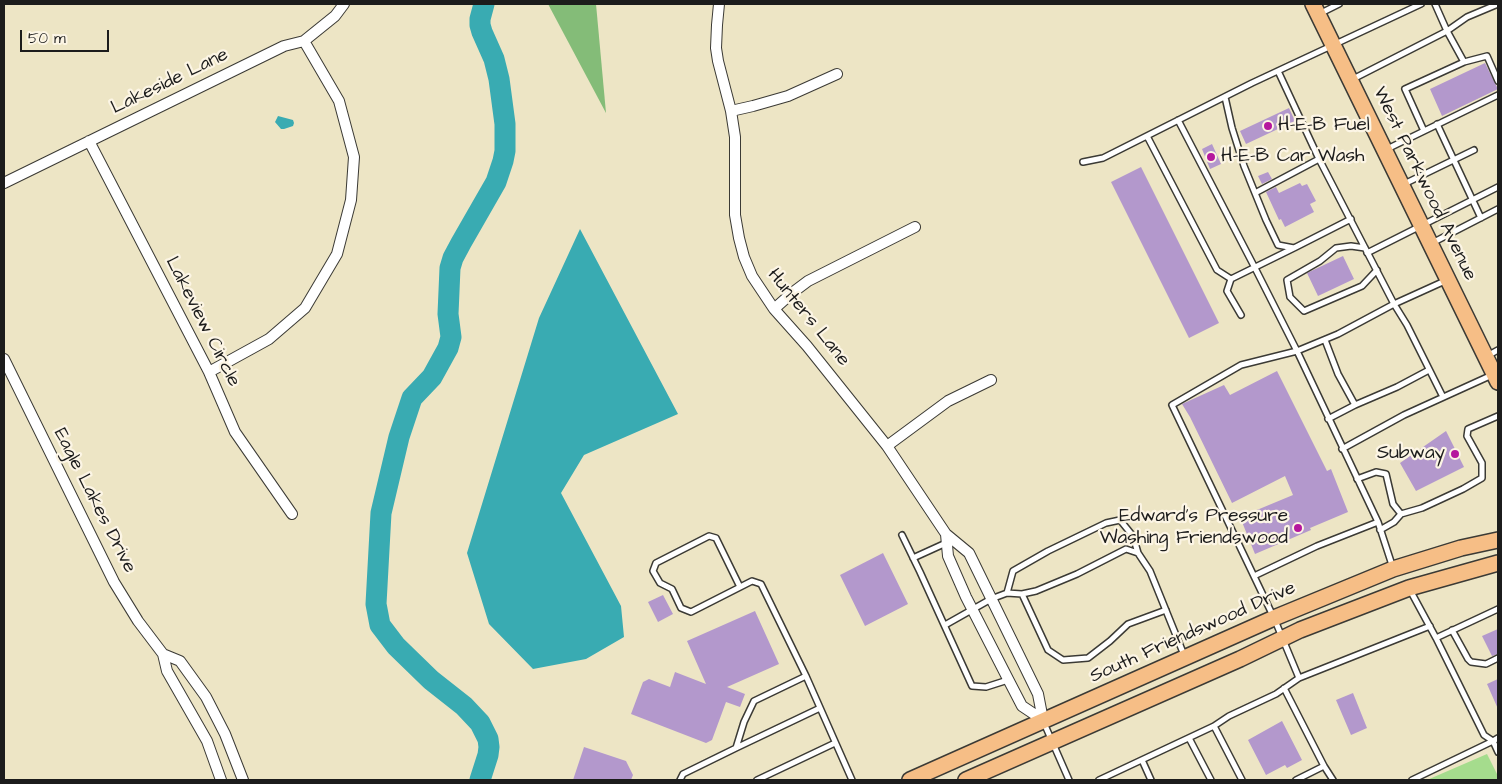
<!DOCTYPE html>
<html>
<head>
<meta charset="utf-8">
<style>
	body { margin:0 }
	#map { position:relative; width:1502px; height:784px; overflow:hidden; background:#ede5c5; font-family:"Architects Daughter",sans-serif }
	canvas { display:block }
	.frame { position:absolute; inset:0; border:5px solid #1c1c1c; pointer-events:none }
	.scale { position:absolute; left:20px; top:30px; width:89px; height:22px; box-sizing:border-box; border:2px solid #1c1c1c; border-top:0; padding-left:6px; font-size:15px; line-height:18px; white-space:nowrap; color:#1c1c1c; -webkit-text-stroke:4px #fcf5e5; paint-order:stroke }
</style>
</head>
<body>
<div id="map">
<canvas width="1502" height="784"></canvas>
<div class="frame"></div>
<div class="scale">50 m</div>
</div>
<script>
const g = document.querySelector('canvas').getContext('2d');
g.lineJoin = 'round';
function fillPath(path, color) { g.fillStyle = color; g.fill(path, 'evenodd'); }
const shape = rows => new Path2D(rows.map(r => 'M' + r).join(''));
function stroke(path, color, width, dash) { g.strokeStyle = color; g.lineWidth = width; g.lineCap = dash ? 'butt' : 'round'; g.setLineDash(dash || []); g.stroke(path); }
function write(font, color, halo, rows, align = 'center') {
  g.font = font + ' "Architects Daughter",sans-serif'; g.lineWidth = 4.5; g.setLineDash([]); g.textBaseline = 'middle'; g.strokeStyle = halo; g.fillStyle = color; for (const [text, x, y, turn = 0] of rows) {
    g.save(); g.translate(x, y); g.rotate((+turn || 0) * Math.PI / 180); g.textAlign = isNaN(turn) ? turn : align; if (halo) g.strokeText(text, 0, 0); g.fillText(text, 0, 0); g.restore();
  }
}
const green = shape([
	[1487,754,1498,776,1498,780,1427,780]
]);
const forest = shape([
	[548,4,596,4,606,113]
]);
const water = shape([
	[278,116,293,120,294,123,293,126,284,129,281,129,275,122],
	[580,229,678,414,584,455,561,493,621,606,624,637,586,659,533,669,489,624,467,553,539,318]
]);
const river = shape([
	[480,780,488,755,489,747,488,739,480,723,464,706,431,680,396,646,380,625,376,604,381,513,399,437,412,398,432,377,448,348,451,337,448,314,450,268,453,258,461,243,496,182,503,161,505,151,505,124,499,79,494,59,482,32,480,25,480,19,484,4]
]);
const building = shape([
	[1485,63,1498,89,1442,116,1430,89],
	[1289,108,1295,121,1246,144,1240,131],
	[1212,144,1221,164,1210,169,1202,149],
	[1141,167,1219,323,1189,338,1111,182],
	[1268,172,1272,179,1262,184,1258,176],
	[1300,183,1302,186,1307,184,1316,201,1310,204,1314,212,1285,227,1281,219,1279,220,1266,192,1276,187,1279,193],
	[1343,256,1354,279,1318,296,1307,273],
	[1277,371,1327,471,1331,469,1348,512,1310,528,1311,530,1255,554,1240,517,1293,495,1285,476,1232,503,1190,417,1182,404,1224,385,1230,395],
	[1446,431,1464,467,1416,491,1400,463],
	[883,553,908,604,865,626,840,575],
	[663,595,673,614,658,622,648,602],
	[755,611,779,664,727,687,745,694,740,707,726,702,712,740,706,743,631,714,643,682,649,679,670,687,675,672,706,684,687,641],
	[1498,629,1498,654,1492,656,1482,636],
	[1498,679,1498,709,1487,684],
	[1353,693,1367,728,1351,735,1336,700],
	[1282,721,1302,760,1287,768,1285,765,1266,775,1248,740],
	[584,747,626,761,633,775,631,780,573,780]
]);
const service = shape([
	[1319,14,1339,4],
	[1464,62,1487,56,1498,81],
	[1351,80,1447,31,1467,17,1498,4],
	[1225,97,1232,128,1244,166,1266,220,1278,245,1294,248,1351,219],
	[1178,120,1255,268,1297,351,1338,334,1394,304,1319,159,1278,71],
	[1437,124,1481,218],
	[1424,131,1498,95],
	[1147,136,1217,270,1231,279,1294,248],
	[1385,150,1424,131,1405,89,1464,62,1447,31,1435,4],
	[1083,162,1103,158,1252,83,1421,4],
	[1402,185,1474,150],
	[1255,193,1319,159],
	[1432,243,1498,209],
	[1365,248,1351,246,1336,248,1320,261,1287,280,1290,297,1304,311,1362,286,1377,270],
	[1367,253,1498,187],
	[1231,279,1227,291,1241,315],
	[1325,340,1338,374,1355,405,1328,419],
	[1487,356,1498,350],
	[1443,397,1407,325,1394,304,1447,280],
	[1355,405,1397,387,1429,370],
	[1342,449,1404,415,1492,375],
	[1357,479,1376,472,1386,474,1393,504,1401,514,1422,508,1463,489,1482,478,1482,463,1467,436,1468,429,1498,416],
	[1380,530,1394,522,1401,514],
	[902,535,920,572,972,686,986,687,1008,680],
	[913,558,946,543],
	[1254,576,1317,546,1378,522],
	[740,587,716,538,709,536,656,563,653,571,660,583,672,589,681,608,691,612,752,581,761,584,806,676,852,780],
	[1410,590,1436,638,1484,735,1493,741,1498,738],
	[1007,593,1013,571,1048,551,1106,523,1120,520,1133,536,1138,553],
	[1022,594,1048,650,1063,660,1088,658,1110,641,1128,624,1166,610],
	[945,625,991,599,1007,593,1022,594,1036,591,1077,574,1126,549,1138,553,1150,571,1184,655],
	[1452,630,1468,659,1471,662,1486,664,1498,658],
	[1436,638,1498,609],
	[1299,678,1430,626],
	[1284,688,1324,766,1296,780],
	[1044,723,1069,780],
	[1189,738,1211,780],
	[736,748,820,708],
	[1142,760,1151,780],
	[1324,766,1333,780],
	[680,780,683,774,736,748,744,722,754,701,806,676],
	[757,780,835,743],
	[1099,780,1214,726],
	[1242,780,1214,726,1229,716,1276,694,1299,678,1274,618,1172,405,1241,365,1297,351,1378,522,1393,568],
	[1412,780,1493,741,1498,752]
]);
const minor = shape([
	[719,4,717,25,716,48,718,61,731,111,735,137,735,215,739,238,744,257,752,276,774,309,807,346,887,446,946,534,969,553,1038,694,1043,720],
	[731,111,753,106,788,96,837,74],
	[89,141,209,372,235,432,292,514],
	[4,183,284,46,304,41,335,16,344,4],
	[774,309,792,293,808,281,915,227],
	[4,359,114,582,138,621,163,654,167,671,207,741,221,780],
	[209,372,269,339,305,308,337,254,351,200,354,157,339,101,304,41],
	[887,446,948,401,991,380],
	[946,534,948,556,966,597,1008,679,1022,706,1043,720],
	[163,654,180,661,206,697,225,734,243,780]
]);
const primary = shape([
	[1313,4,1498,382],
	[910,780,1274,618,1393,569,1461,548,1498,540],
	[966,780,1240,659,1300,630,1409,588,1498,563]
]);
const markers = [
	[1268,126,5,"#b5179e"],
	[1211,157,5,"#b5179e"],
	[1455,454,5,"#b5179e"],
	[1298,528,5,"#b5179e"]
];
const streetNames = [
	["Lakeside Lane",170,82,-26],
	["West Parkwood Avenue",1424,184,64],
	["Hunters Lane",808,318,51],
	["Lakeview Circle",202,322,63],
	["Eagle Lakes Drive",94,501,63],
	["South Friendswood Drive",1193,633,-24]
];
const poiNames = [
	["H-E-B Fuel",1278,126],
	["H-E-B Car Wash",1221,157],
	["Subway",1445,454,"right"],
	["Edward’s Pressure",1288,517,"right"],
	["Washing Friendswood",1288,539,"right"]
];
fillPath(green, '#a5dc8d');
fillPath(forest, '#84bc78');
fillPath(water, '#39abb2');
stroke(river, '#39abb2', 21);
fillPath(building, '#b398cc');
stroke(service, '#3b3a35', 8);
stroke(minor, '#3b3a35', 12);
stroke(primary, '#3b3a35', 18);
stroke(service, '#fff', 5);
stroke(minor, '#fff', 10);
stroke(primary, '#f6be86', 15);
for (const [x, y, r, color] of markers) { const dot = new Path2D(); dot.arc(x, y, r, 0, 2 * Math.PI); g.fillStyle = color; g.fill(dot); stroke(dot, '#fcf5e5', 2); }
write('19px', '#1c1c1c', '#fcf5e5', streetNames);
write('19px', '#1c1c1c', '#fcf5e5', poiNames, 'left');
</script>
</body>
</html>
